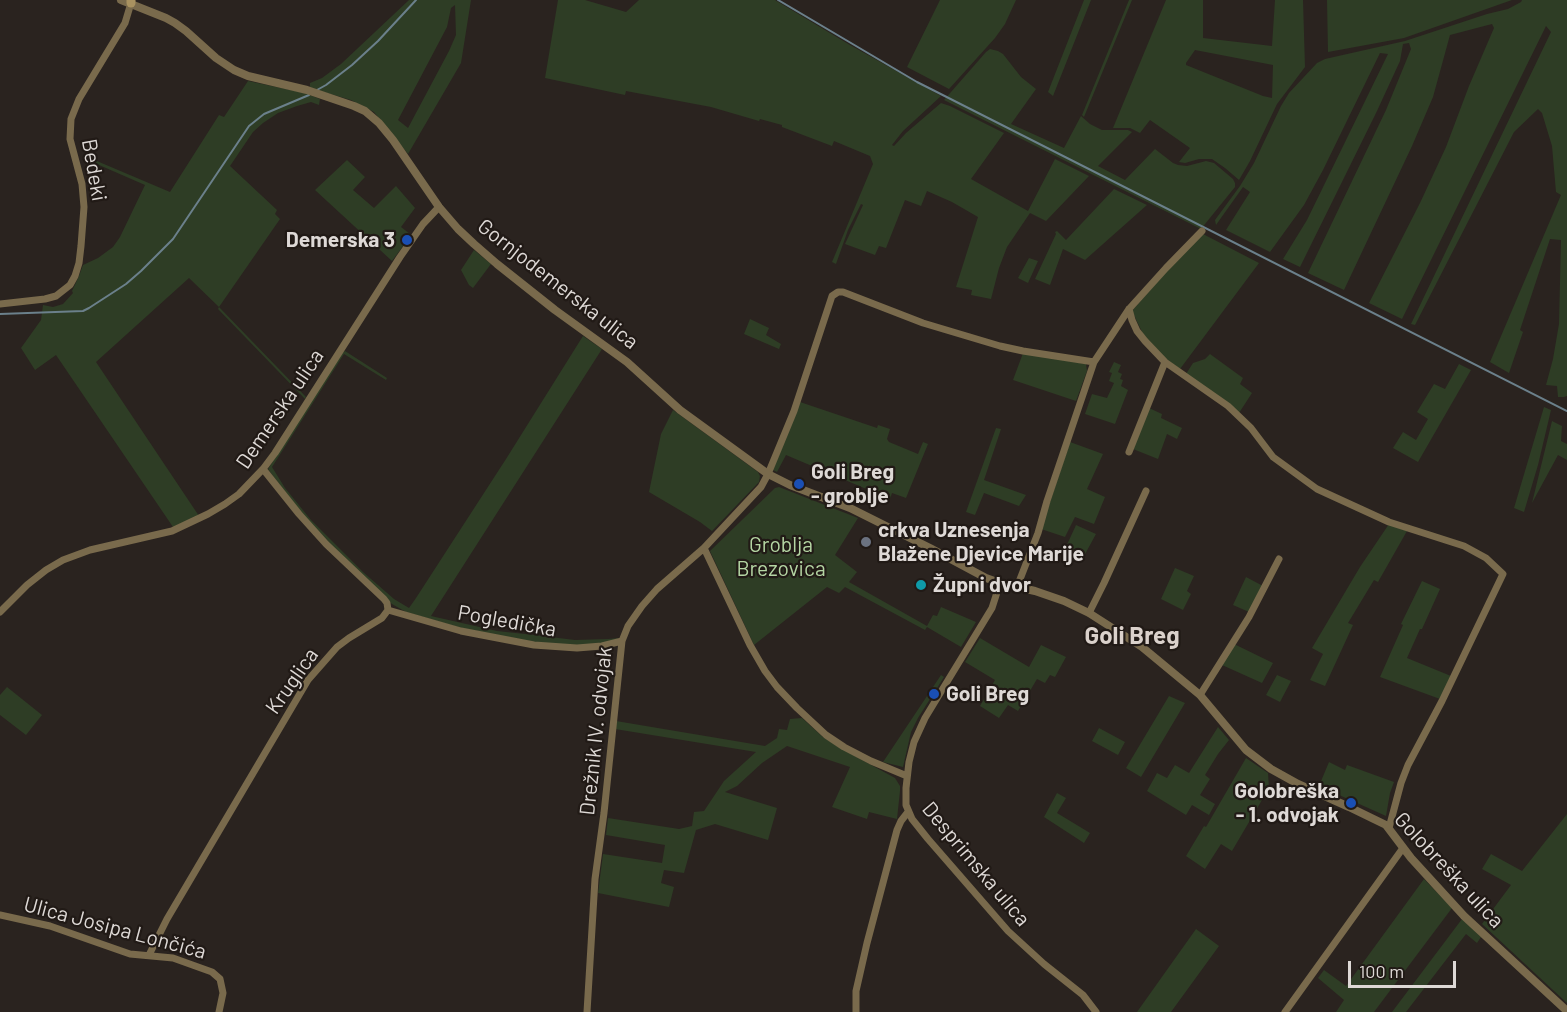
<!DOCTYPE html>
<html>
<head>
<meta charset="utf-8">
<style>
	body { margin:0 }
	#map { position:relative; width:1567px; height:1012px; overflow:hidden; background:#2a231f; font-family:Barlow,sans-serif }
	canvas { display:block }
	.scale { position:absolute; left:1348px; top:961px; width:108px; height:27px; box-sizing:border-box; border:3px solid #ded9d6; border-top:0; padding-left:8px; font-size:18px; line-height:21px; white-space:nowrap; color:#ded9d6; -webkit-text-stroke:4px #211a16; paint-order:stroke }
</style>
</head>
<body>
<div id="map">
<canvas width="1567" height="1012"></canvas>
<div class="scale">100 m</div>
</div>
<script>
const g = document.querySelector('canvas').getContext('2d');
g.lineJoin = 'round';
function fillPath(path, color) { g.fillStyle = color; g.fill(path, 'evenodd'); }
const shape = rows => new Path2D(rows.map(r => 'M' + r).join(''));
function stroke(path, color, width, dash) { g.strokeStyle = color; g.lineWidth = width; g.lineCap = dash ? 'butt' : 'round'; g.setLineDash(dash || []); g.stroke(path); }
function write(font, color, halo, rows, align = 'center') {
  g.font = font + ' Barlow,sans-serif'; g.lineWidth = 4.5; g.setLineDash([]); g.textBaseline = 'middle'; g.strokeStyle = halo; g.fillStyle = color; for (const [text, x, y, turn = 0] of rows) {
    g.save(); g.translate(x, y); g.rotate((+turn || 0) * Math.PI / 180); g.textAlign = isNaN(turn) ? turn : align; if (halo) g.strokeText(text, 0, 0); g.fillText(text, 0, 0); g.restore();
  }
}
const green = shape([
	[409,0,471,0,461,63,408,154,374,112,351,100,310,88,310,83,322,78,341,64],
	[455,5,456,35,449,51,408,128,398,120,447,27,451,8],
	[558,0,585,0,626,12,639,0,775,0,850,45,941,96,903,131,892,145,894,146,906,133,941,103,950,106,1004,133,971,179,1028,211,1055,159,1089,176,1046,221,1030,213,1007,247,999,268,991,299,971,295,972,290,956,287,978,217,952,202,927,191,921,206,905,200,886,248,879,246,875,255,845,244,863,205,861,204,848,230,836,264,832,262,873,164,870,156,834,141,832,146,782,127,782,125,760,119,759,121,711,107,626,91,625,95,545,78],
	[940,0,1016,0,1005,24,995,38,949,89,907,67],
	[1084,0,1091,0,1053,96,1048,92],
	[1129,0,1132,0,1084,117,1082,115],
	[1166,0,1203,0,1203,38,1272,46,1275,0,1303,0,1305,67,1277,104,1250,161,1239,180,1225,168,1212,159,1199,159,1185,163,1179,162,1190,148,1150,120,1140,133,1130,128,1113,128],
	[1195,50,1273,65,1272,98,1263,96,1186,65,1186,63],
	[1327,0,1512,0,1404,38,1328,52],
	[1522,0,1567,0,1567,396,1564,397,1558,397,1557,386,1546,385,1553,359,1559,324,1561,240,1550,239,1520,330,1523,332,1509,373,1490,362,1561,195,1556,192,1552,146,1542,113,1538,109,1514,132,1415,325,1411,324,1551,32,1546,26,1402,319,1369,303,1420,203,1446,147,1469,86,1494,28,1492,24,1450,35,1433,97,1412,146,1344,290,1308,273,1386,110,1411,49,1409,43,1403,44,1400,61,1377,111,1300,267,1283,259,1307,220,1388,54,1380,53,1323,170,1304,205,1270,252,1226,230,1250,192,1243,187,1216,225,1215,220,1240,186,1254,163,1281,106,1289,93,1317,63,1325,59,1405,41,1487,14,1508,9,1521,2],
	[990,49,998,51,1003,54,1021,77,1036,89,1011,124,1064,148,1081,116,1090,124,1102,130,1128,130,1132,132,1098,166,1125,180,1155,149,1173,163,1178,165,1187,166,1206,161,1214,163,1233,179,1235,183,1235,187,1201,229,944,100,986,52],
	[248,81,305,93,320,99,319,105,311,102,297,106,278,113,263,123,253,132,230,166,277,210,275,214,280,219,219,307,306,397,305,399,218,309,219,307,189,278,96,362,199,516,173,527,56,355,35,370,21,348,41,320,43,305,53,307,63,304,73,293,72,291,79,276,83,265,98,258,113,247,120,237,145,185,83,158,85,156,170,192,219,115,224,117],
	[347,160,365,177,353,190,374,208,396,186,415,208,401,227,410,234,405,241,406,242,392,261,315,190],
	[1114,189,1147,205,1085,260,1063,249,1050,285,1035,279,1056,234,1055,232,1057,231,1066,240],
	[1203,234,1259,263,1180,369,1166,359,1143,334,1132,311,1168,269],
	[474,250,491,264,473,288,469,285,461,270],
	[1029,258,1038,261,1028,283,1018,278],
	[750,319,769,328,766,335,781,344,779,349,744,334],
	[583,336,602,349,431,616,497,631,534,635,575,640,608,639,619,638,608,643,573,646,534,642,461,628,406,612,392,604,350,564,309,522,273,476,268,469,342,352,345,351,387,378,386,380,344,354,272,467,285,488,311,520,363,572,394,599,409,608,416,598,506,459],
	[1023,353,1086,364,1087,371,1076,401,1013,380],
	[1210,354,1243,378,1240,384,1252,393,1239,413,1186,374,1193,363,1205,359],
	[1114,362,1121,365,1118,372,1122,374,1120,379,1123,380,1121,386,1128,390,1115,424,1085,414,1092,394,1107,398,1114,383,1109,381,1112,373,1109,372],
	[1459,364,1471,370,1418,462,1393,448,1403,432,1416,440,1428,419,1417,412,1434,384,1445,389],
	[800,402,877,428,878,425,890,429,887,439,889,442,918,454,923,442,928,444,906,498,892,493,890,499,786,455,777,472,773,470],
	[1544,407,1551,410,1538,465,1524,512,1514,508],
	[1149,408,1162,414,1161,418,1182,428,1177,439,1167,434,1158,459,1133,449],
	[673,410,758,472,760,476,759,482,712,531,700,522,649,492,661,434],
	[1552,421,1562,426,1561,441,1567,444,1567,460,1558,455,1532,503],
	[996,428,1001,429,984,480,1026,495,1019,506,984,493,975,515,966,512],
	[1070,442,1103,454,1087,489,1105,497,1094,524,1075,517,1065,537,1041,529],
	[779,487,858,518,835,555,857,572,849,582,927,626,933,615,937,616,941,607,976,622,961,647,927,627,925,630,845,587,839,593,827,587,754,645,710,551,775,488],
	[1389,524,1407,531,1378,582,1374,580,1348,623,1353,625,1325,686,1310,680,1323,654,1312,648,1360,567],
	[1076,525,1096,534,1084,556,1065,549],
	[1175,568,1194,576,1187,591,1191,594,1183,610,1161,599],
	[1246,577,1263,586,1249,612,1233,605],
	[1422,581,1440,589,1422,629,1420,629,1407,658,1451,676,1440,699,1380,677,1403,625,1401,624],
	[980,638,1029,667,1041,645,1066,657,1055,677,1050,675,1045,683,1037,679,1018,711,1008,705,999,718,980,706,995,680,965,662],
	[1234,644,1273,663,1262,683,1222,665],
	[941,675,944,677,918,718,911,732,903,767,883,762],
	[1277,675,1291,681,1280,702,1266,695],
	[7,687,42,715,26,735,0,715,0,695],
	[1169,696,1185,703,1141,777,1126,768],
	[802,718,823,737,842,749,895,778,900,786,900,791,897,819,869,812,867,819,832,807,850,767,787,746,762,763,737,786,725,792,777,808,768,840,715,824,696,830,684,873,664,870,661,883,674,887,669,907,598,893,603,854,662,863,665,845,606,835,608,818,679,829,692,826,694,812,704,811,724,781,756,752,615,729,616,721,765,746,777,738,779,729,787,730,790,719],
	[1218,727,1229,740,1218,754,1205,775,1210,779,1200,795,1215,804,1209,815,1192,805,1186,815,1147,791,1157,773,1167,778,1175,765,1189,773],
	[1099,728,1125,742,1118,755,1092,741],
	[1246,758,1268,773,1269,788,1232,851,1221,844,1205,869,1186,856,1204,826,1206,827],
	[1329,762,1345,770,1347,765,1394,782,1390,793,1386,816,1319,786],
	[1057,793,1066,798,1057,813,1090,833,1084,843,1044,817],
	[1567,814,1567,1003,1482,924,1511,885,1482,869,1491,854,1522,871],
	[1424,879,1452,908,1374,1012,1336,1012,1344,1000,1318,978,1324,970,1346,986],
	[1462,919,1481,937,1477,943,1466,934,1406,1012,1392,1012],
	[1196,929,1219,946,1171,1012,1137,1012]
]);
const stream = shape([
	[778,0,917,82,1567,411],
	[317,90,326,85,352,65,378,41,416,0],
	[0,314,83,311,89,308,126,284,141,271,173,239,249,126,264,114,309,95]
]);
const minor = shape([
	[0,304,45,299,56,296,70,285,75,276,79,263,81,246,84,207,82,184,70,139,71,119,79,99,125,23,131,3],
	[1129,309,1132,320,1137,331,1145,341,1165,362,1228,406,1251,428,1273,457,1317,489,1389,522,1464,546,1486,558,1503,574,1442,701,1408,765,1401,783,1389,828],
	[1129,452,1165,362],
	[704,548,750,645,765,671,777,687,797,708,826,735,844,747,871,761,907,776],
	[1000,583,992,608,925,718,914,742,909,762,906,788,906,805,912,819,928,839,1008,931,1044,964,1083,995,1096,1012],
	[1017,587,1038,533,1047,501,1094,362,1129,309,1166,268,1202,231],
	[388,610,461,631,534,645,577,648,602,646,622,641],
	[0,612,27,585,46,570,63,560,90,550,172,531,208,514,225,504,239,494,263,469,275,453,400,257,423,224,439,207],
	[1089,613,1104,583,1146,491],
	[1200,695,1249,617,1279,559],
	[0,915,50,926,130,954,173,958,212,972,220,979,223,993,219,1012],
	[149,955,167,919,308,680,337,647,349,638,382,618,388,610,387,603,384,599,326,544,299,514,263,469],
	[587,1012,595,879,604,813,622,641,628,626,642,606,657,589,704,548,761,487,768,474,794,411,832,296,838,292,843,292,923,323,1000,346,1023,351,1094,362],
	[856,1012,856,991,867,943,897,830,901,821,908,812],
	[1285,1012,1403,848]
]);
const tertiary = shape([
	[121,0,166,18,175,23,186,31,216,58,234,70,248,76,307,90,354,106,365,111,379,123,393,140,439,207,458,229,474,244,497,264,555,310,627,362,680,410,768,474,790,485,850,508,930,548,986,578,1000,583,1035,591,1064,601,1089,613,1142,647,1200,695,1246,750,1271,769,1298,784,1349,807,1386,825,1411,858,1464,916,1567,1011]
]);
const secondary = shape([
	[131,3,131,0]
]);
const markers = [
	[407,240,6,"#1a4fb4"],
	[799,484,6,"#1a4fb4"],
	[866,542,6,"#6b7280"],
	[921,585,6,"#0f9aa8"],
	[934,694,6,"#1a4fb4"],
	[1351,803,6,"#1a4fb4"]
];
const streetNames = [
	["Bedeki",94,170,80],
	["Gornjodemerska ulica",558,284,38],
	["Demerska ulica",280,409,-56],
	["Pogledička",507,621,10],
	["Kruglica",292,681,-55],
	["Drežnik IV. odvojak",596,731,-84],
	["Desprimska ulica",976,864,50],
	["Golobreška ulica",1449,870,47],
	["Ulica Josipa Lončića",115,928,15]
];
const poiNames = [
	["Demerska 3",395,240,"right"],
	["Goli Breg",811,472],
	["- groblje",811,496],
	["crkva Uznesenja",878,530],
	["Blažene Djevice Marije",878,554],
	["Župni dvor",933,585],
	["Goli Breg",946,694],
	["Golobreška",1339,791,"right"],
	["- 1. odvojak",1339,815,"right"]
];
const parkNames = [
	["Groblja",781,545],
	["Brezovica",781,569]
];
const quarterNames = [
	["Goli Breg",1132,636]
];
fillPath(green, '#2e3d25');
stroke(stream, '#6b808b', 2);
stroke(minor, '#796a4c', 7);
stroke(tertiary, '#796a4c', 8);
stroke(secondary, '#a99260', 9);
for (const [x, y, r, color] of markers) { const dot = new Path2D(); dot.arc(x, y, r, 0, 2 * Math.PI); g.fillStyle = color; g.fill(dot); stroke(dot, '#211a16', 2); }
write('21px', '#ded9d6', '#211a16', streetNames);
write('bold 21px', '#ded9d6', '#211a16', poiNames, 'left');
write('21px', '#b4d5a3', '#211a16', parkNames);
write('bold 24px', '#dad1cb', '#211a16', quarterNames);
</script>
</body>
</html>
